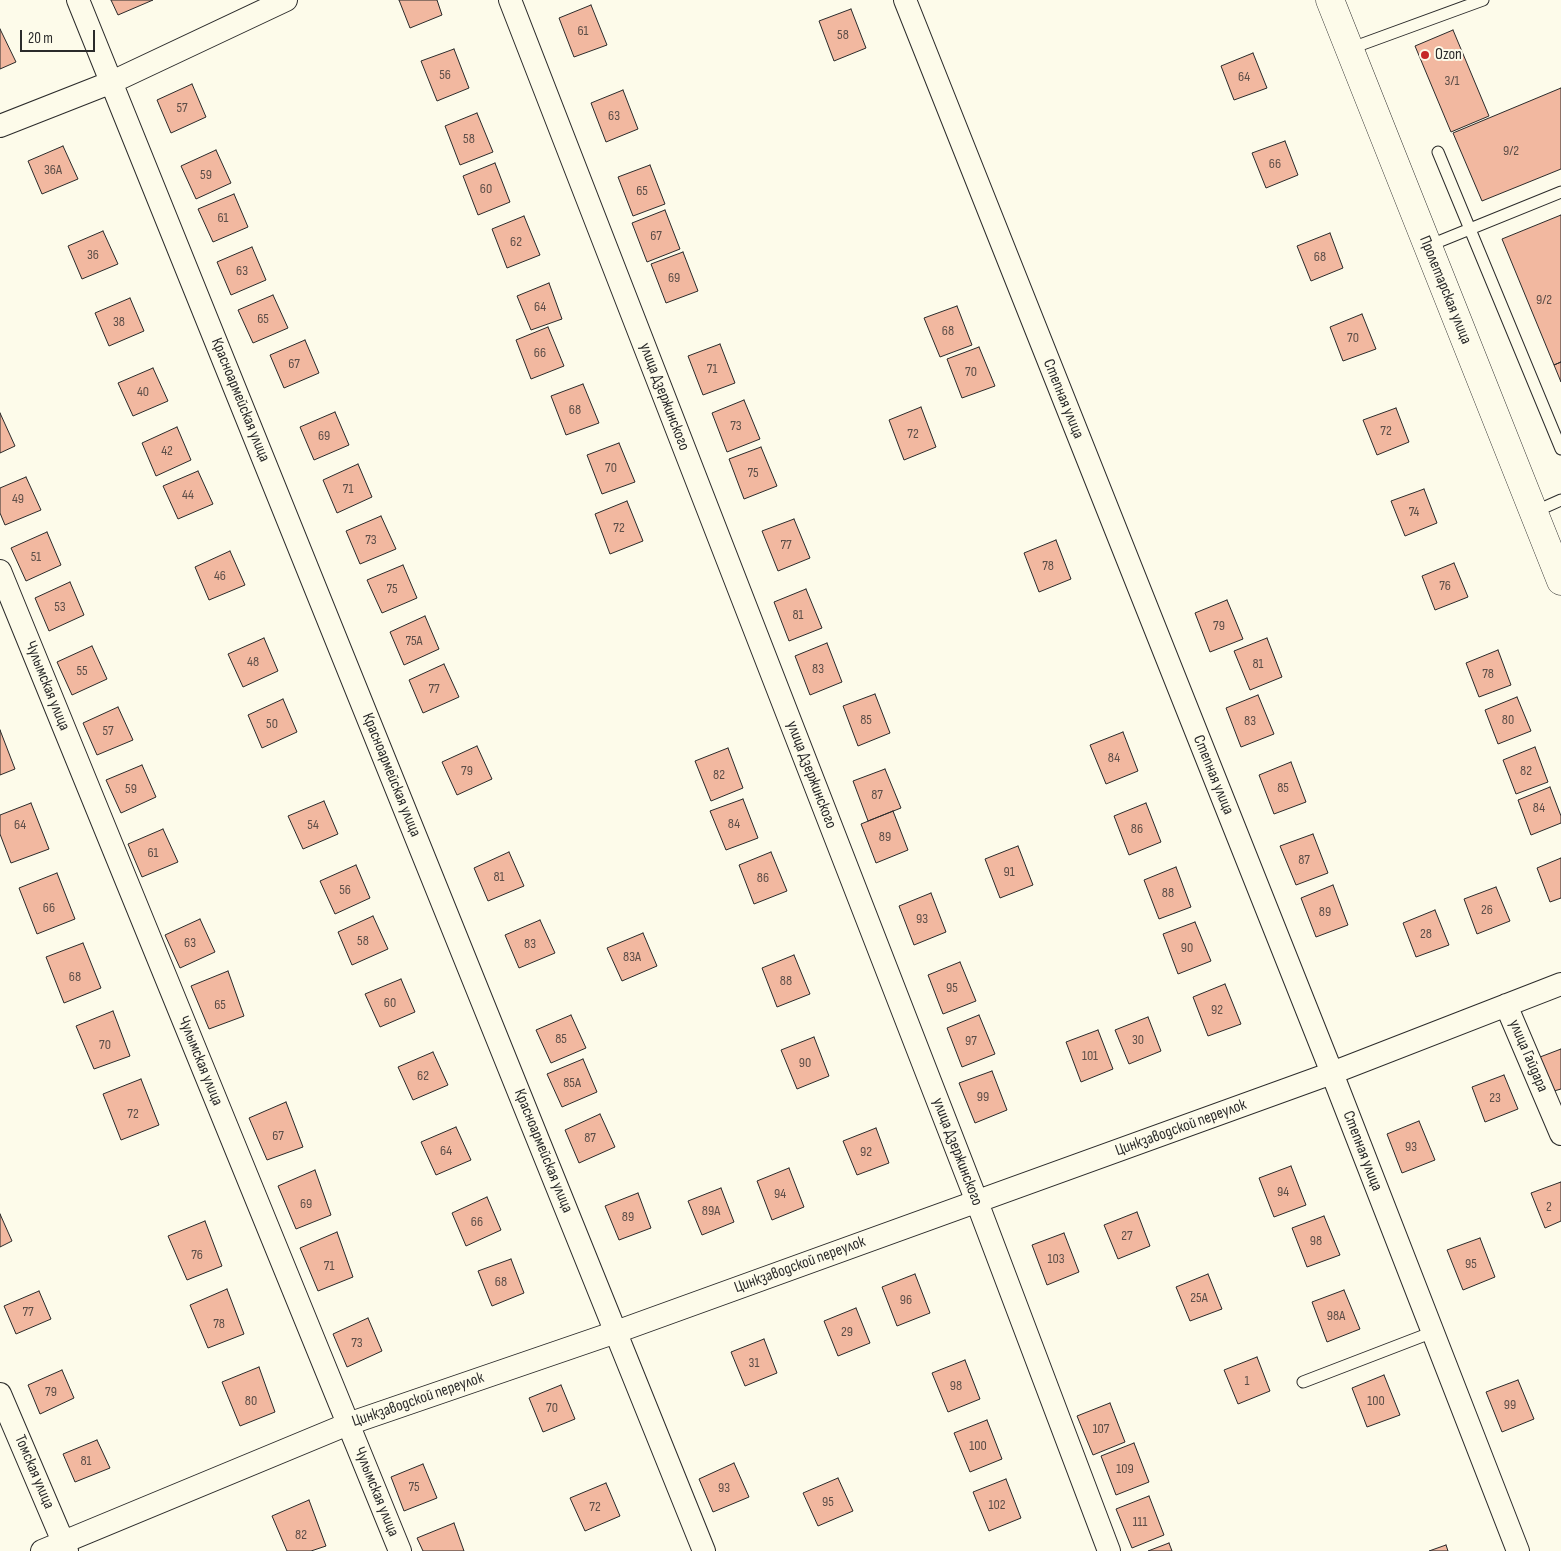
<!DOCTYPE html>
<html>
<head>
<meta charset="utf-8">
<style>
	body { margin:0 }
	#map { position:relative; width:1561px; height:1551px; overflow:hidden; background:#fdfbea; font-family:"Sofia Sans Condensed",sans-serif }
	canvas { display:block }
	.scale { position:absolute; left:20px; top:30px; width:75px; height:22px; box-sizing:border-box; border:2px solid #2b2b2b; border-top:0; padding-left:6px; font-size:15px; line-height:18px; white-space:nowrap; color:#2b2b2b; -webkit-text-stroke:4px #fdfbea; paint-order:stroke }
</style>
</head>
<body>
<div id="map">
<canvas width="1561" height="1551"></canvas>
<div class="scale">20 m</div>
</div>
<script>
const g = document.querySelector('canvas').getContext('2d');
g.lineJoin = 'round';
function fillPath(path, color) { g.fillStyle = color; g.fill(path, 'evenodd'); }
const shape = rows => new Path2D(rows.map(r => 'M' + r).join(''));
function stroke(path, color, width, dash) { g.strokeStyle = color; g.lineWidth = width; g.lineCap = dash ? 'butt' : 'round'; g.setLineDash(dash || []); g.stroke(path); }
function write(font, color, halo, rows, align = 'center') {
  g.font = font + ' "Sofia Sans Condensed",sans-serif'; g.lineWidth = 4; g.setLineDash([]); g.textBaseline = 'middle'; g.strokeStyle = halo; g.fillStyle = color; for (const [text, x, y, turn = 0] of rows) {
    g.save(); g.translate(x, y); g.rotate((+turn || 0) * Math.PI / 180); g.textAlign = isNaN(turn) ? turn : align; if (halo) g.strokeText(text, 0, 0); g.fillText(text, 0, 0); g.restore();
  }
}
const building = shape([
	[111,0,153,0,118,15,111,0],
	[399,0,437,0,442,15,410,28,399,0],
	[591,5,607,45,574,57,559,18,591,5],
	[851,9,866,48,834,61,819,21,851,9],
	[0,29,16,62,0,69,0,29],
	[1453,30,1489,116,1451,132,1415,46,1453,30],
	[454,49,469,88,437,101,421,61,454,49],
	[1253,53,1267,88,1234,100,1221,66,1253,53],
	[192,84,206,117,171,133,157,100,192,84],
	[1561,88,1561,169,1482,201,1453,133,1561,88],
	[623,90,638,129,606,142,591,103,623,90],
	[477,113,493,152,460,165,445,126,477,113],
	[1285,141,1298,175,1266,188,1252,153,1285,141],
	[63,146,78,179,42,194,28,161,63,146],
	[216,150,231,183,196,199,181,166,216,150],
	[495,163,510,202,478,215,463,176,495,163],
	[650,165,665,204,633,216,618,177,650,165],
	[234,194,248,227,213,242,198,209,234,194],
	[665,210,680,249,647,262,632,223,665,210],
	[1561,215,1561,362,1554,365,1502,239,1561,215],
	[524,216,540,255,507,268,492,229,524,216],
	[103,231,118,264,82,279,68,246,103,231],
	[1330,233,1343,268,1311,281,1297,246,1330,233],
	[252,247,266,280,231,295,217,262,252,247],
	[683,252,698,291,666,303,651,264,683,252],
	[549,283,562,319,531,330,517,296,549,283],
	[273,295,288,328,253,343,238,310,273,295],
	[130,298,144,331,109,346,95,313,130,298],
	[957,306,972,345,940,357,924,318,957,306],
	[1362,314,1376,349,1343,361,1330,327,1362,314],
	[548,327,564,366,531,379,516,340,548,327],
	[305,340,319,373,284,388,270,355,305,340],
	[720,344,735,383,703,395,688,356,720,344],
	[979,347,995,386,962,398,947,359,979,347],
	[1561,362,1561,382,1554,365,1561,362],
	[153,368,168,401,133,416,118,383,153,368],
	[583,384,599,423,566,435,551,396,583,384],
	[744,400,760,439,727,452,712,413,744,400],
	[921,407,936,447,904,460,889,420,921,407],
	[1396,408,1409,442,1377,455,1363,420,1396,408],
	[335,412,349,445,314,460,300,427,335,412],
	[0,413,15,446,0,453,0,413],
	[177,427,191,460,156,476,142,443,177,427],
	[619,443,635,482,602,494,587,455,619,443],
	[761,447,777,486,744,499,729,459,761,447],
	[358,464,372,497,337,513,323,480,358,464],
	[198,471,213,504,178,519,163,486,198,471],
	[26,477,41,510,5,525,0,513,0,488,26,477],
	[1424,489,1437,523,1405,536,1391,501,1424,489],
	[627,501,643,541,610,554,595,514,627,501],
	[381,516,396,549,360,564,346,531,381,516],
	[794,519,810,558,778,571,762,531,794,519],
	[47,532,61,565,26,581,11,548,47,532],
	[1056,540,1071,579,1039,592,1024,553,1056,540],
	[230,551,245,585,209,600,195,567,230,551],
	[1454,563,1468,597,1435,610,1422,576,1454,563],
	[403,565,417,598,382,613,367,580,403,565],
	[70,582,84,615,49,631,35,598,70,582],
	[806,589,822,628,789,641,774,602,806,589],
	[1227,600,1243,639,1210,652,1195,613,1227,600],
	[425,616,439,649,404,665,390,632,425,616],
	[264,638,278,671,243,687,228,654,264,638],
	[1267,638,1282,677,1250,690,1234,651,1267,638],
	[827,643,842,682,810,695,795,656,827,643],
	[92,646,107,679,72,695,57,662,92,646],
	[1498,650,1511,685,1479,697,1466,663,1498,650],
	[444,664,459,697,423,713,409,680,444,664],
	[875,694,890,733,858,746,843,706,875,694],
	[1258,695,1274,734,1241,747,1226,708,1258,695],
	[1517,697,1531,731,1498,744,1485,710,1517,697],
	[283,699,297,732,262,748,248,715,283,699],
	[118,707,133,740,97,755,83,723,118,707],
	[0,730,15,769,0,775,0,730],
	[1123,732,1138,771,1106,784,1090,745,1123,732],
	[477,746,492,779,457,795,442,762,477,746],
	[1535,747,1548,782,1516,794,1503,760,1535,747],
	[728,748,743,788,711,801,695,761,728,748],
	[1291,762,1306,802,1274,814,1259,775,1291,762],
	[142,765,156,797,121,813,106,780,142,765],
	[885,769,901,808,868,821,853,781,885,769],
	[1550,787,1561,816,1561,823,1531,835,1518,800,1550,787],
	[743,799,758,838,726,850,710,811,743,799],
	[324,801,338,834,303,849,288,816,324,801],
	[31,803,49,849,11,863,0,834,0,815,31,803],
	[1146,803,1161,842,1129,855,1114,816,1146,803],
	[893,811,908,850,876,863,861,824,893,811],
	[163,829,178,862,142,877,128,844,163,829],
	[1313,834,1328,873,1296,885,1280,846,1313,834],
	[1018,846,1033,885,1000,898,985,859,1018,846],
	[509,852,524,886,488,901,474,868,509,852],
	[771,852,787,891,754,904,739,865,771,852],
	[1561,858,1561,898,1550,902,1537,868,1561,858],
	[356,865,370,898,335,914,320,881,356,865],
	[1176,867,1191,907,1159,919,1144,880,1176,867],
	[57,873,75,919,37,934,19,888,57,873],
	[1333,885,1348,925,1316,937,1301,898,1333,885],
	[1496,887,1510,921,1477,934,1464,899,1496,887],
	[931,893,946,932,914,945,899,906,931,893],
	[1435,910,1449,945,1416,957,1403,923,1435,910],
	[373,916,388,949,352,965,338,932,373,916],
	[200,919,215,952,180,968,165,935,200,919],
	[540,920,555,953,519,968,505,935,540,920],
	[1195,922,1211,961,1178,974,1163,934,1195,922],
	[643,933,657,966,622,981,607,948,643,933],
	[83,943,101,988,64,1003,46,957,83,943],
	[794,955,810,994,777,1007,762,968,794,955],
	[960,962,976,1001,943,1014,928,975,960,962],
	[228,971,244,1016,209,1029,191,986,228,971],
	[401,979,415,1012,380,1027,365,994,401,979],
	[1225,984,1241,1024,1208,1036,1193,997,1225,984],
	[113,1011,130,1056,94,1069,76,1026,113,1011],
	[571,1015,586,1048,551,1063,536,1030,571,1015],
	[979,1015,995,1054,962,1067,947,1028,979,1015],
	[1148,1017,1161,1051,1129,1064,1115,1030,1148,1017],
	[1098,1030,1113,1069,1081,1082,1066,1042,1098,1030],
	[814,1037,829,1076,797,1089,781,1050,814,1037],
	[1561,1049,1561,1089,1554,1091,1540,1057,1561,1049],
	[433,1052,448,1085,413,1100,398,1067,433,1052],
	[583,1059,597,1092,562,1107,547,1074,583,1059],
	[992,1071,1007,1110,975,1123,959,1083,992,1071],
	[1504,1075,1518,1109,1485,1122,1472,1087,1504,1075],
	[141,1079,159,1125,121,1140,103,1094,141,1079],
	[286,1102,303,1147,267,1160,249,1118,286,1102],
	[600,1114,615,1147,579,1163,565,1130,600,1114],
	[1419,1121,1435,1160,1402,1173,1387,1134,1419,1121],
	[456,1127,471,1160,436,1175,421,1142,456,1127],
	[876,1128,889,1163,857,1175,843,1141,876,1128],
	[1291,1166,1306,1205,1274,1217,1259,1178,1291,1166],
	[789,1168,804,1207,772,1220,757,1181,789,1168],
	[315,1170,331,1215,296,1229,278,1186,315,1170],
	[1561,1182,1561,1221,1545,1228,1531,1193,1561,1182],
	[721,1188,734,1222,702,1235,688,1201,721,1188],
	[638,1193,651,1228,619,1240,605,1206,638,1193],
	[487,1197,501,1230,466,1246,452,1213,487,1197],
	[1137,1212,1150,1246,1118,1259,1104,1225,1137,1212],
	[0,1214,12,1241,0,1247,0,1214],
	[1324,1216,1340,1255,1307,1267,1292,1228,1324,1216],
	[205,1221,222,1266,187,1280,168,1236,205,1221],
	[337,1232,353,1277,318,1291,300,1248,337,1232],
	[1064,1233,1079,1272,1047,1285,1032,1245,1064,1233],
	[1480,1238,1495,1277,1463,1290,1447,1250,1480,1238],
	[511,1259,524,1293,492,1306,478,1271,511,1259],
	[915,1274,930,1313,897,1326,882,1287,915,1274],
	[1208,1274,1222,1309,1190,1321,1176,1287,1208,1274],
	[227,1289,244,1334,208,1348,190,1305,227,1289],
	[1344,1290,1360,1329,1327,1342,1312,1302,1344,1290],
	[39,1291,51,1319,16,1334,4,1306,39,1291],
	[856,1308,870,1343,838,1356,824,1321,856,1308],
	[368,1318,382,1351,347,1367,333,1334,368,1318],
	[764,1339,777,1373,745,1386,731,1352,764,1339],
	[1257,1357,1270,1391,1238,1404,1224,1370,1257,1357],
	[965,1360,980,1399,948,1412,932,1373,965,1360],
	[259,1367,275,1412,240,1426,222,1382,259,1367],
	[62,1370,74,1398,40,1414,28,1385,62,1370],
	[1384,1375,1400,1415,1367,1427,1352,1388,1384,1375],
	[1518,1380,1534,1419,1502,1432,1486,1392,1518,1380],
	[561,1385,575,1419,543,1432,529,1398,561,1385],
	[1110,1403,1125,1442,1093,1455,1077,1416,1110,1403],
	[987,1420,1002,1459,970,1472,954,1433,987,1420],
	[97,1440,110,1468,75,1482,63,1454,97,1440],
	[1134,1443,1149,1482,1116,1495,1101,1456,1134,1443],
	[734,1463,749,1497,713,1512,699,1479,734,1463],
	[423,1464,437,1498,404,1511,391,1477,423,1464],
	[838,1478,853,1511,818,1526,803,1493,838,1478],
	[1006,1479,1021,1518,989,1531,973,1492,1006,1479],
	[606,1483,620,1516,585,1531,570,1498,606,1483],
	[1149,1496,1164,1535,1132,1548,1116,1509,1149,1496],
	[309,1500,326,1546,311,1551,287,1551,272,1516,309,1500],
	[454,1523,464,1551,423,1551,417,1538,454,1523],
	[1169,1543,1172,1551,1148,1551,1169,1543],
	[1446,1545,1448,1551,1429,1551,1446,1545]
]);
const lane = shape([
	[1349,49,1483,0],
	[1438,152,1561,449],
	[1428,246,1561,192],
	[1534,512,1561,500],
	[1303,1382,1433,1332]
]);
const street = shape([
	[78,0,704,1551],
	[510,0,977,1202,1109,1551],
	[905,0,1332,1073,1518,1551],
	[0,126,112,82,286,0],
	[0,571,400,1551],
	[1506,1005,1561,1134],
	[0,1394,67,1551],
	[42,1551,348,1424,616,1332,1332,1073,1561,984]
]);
const secondary = shape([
	[1330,0,1561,581]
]);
const markers = [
	[1425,55,5,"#c62828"]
];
const numberNames = [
	["61",583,31],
	["58",843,35],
	["56",445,75],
	["64",1244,77],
	["3/1",1452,81],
	["57",182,108],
	["63",614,116],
	["58",469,139],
	["9/2",1511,151],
	["66",1275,164],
	["36А",53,170],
	["59",206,175],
	["60",486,189],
	["65",642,191],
	["61",223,218],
	["67",656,236],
	["62",516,242],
	["36",93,255],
	["68",1320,257],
	["63",242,271],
	["69",674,278],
	["9/2",1544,300],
	["64",540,307],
	["65",263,319],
	["38",119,322],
	["68",948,331],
	["70",1353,338],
	["66",540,353],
	["67",294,364],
	["71",712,369],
	["70",971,372],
	["40",143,392],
	["68",575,410],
	["73",736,426],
	["72",1386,431],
	["72",913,434],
	["69",324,436],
	["42",167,451],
	["70",611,468],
	["75",753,473],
	["71",348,489],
	["44",188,495],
	["49",18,499],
	["74",1414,512],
	["72",619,528],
	["73",371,540],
	["77",786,545],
	["51",36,557],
	["78",1048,566],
	["46",220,576],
	["76",1445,586],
	["75",392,589],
	["53",60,607],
	["81",798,615],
	["79",1219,626],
	["75А",414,641],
	["48",253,662],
	["81",1258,664],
	["83",818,669],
	["55",82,671],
	["78",1488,674],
	["77",434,689],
	["85",866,720],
	["80",1508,720],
	["83",1250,721],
	["50",272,724],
	["57",108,731],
	["84",1114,758],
	["79",467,771],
	["82",1526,771],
	["82",719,775],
	["85",1283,788],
	["59",131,789],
	["87",877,795],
	["84",1539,808],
	["84",734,824],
	["64",20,825],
	["54",313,825],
	["86",1137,829],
	["89",885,837],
	["61",153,853],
	["87",1304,860],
	["91",1009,872],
	["81",499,877],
	["86",763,878],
	["56",345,890],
	["88",1168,893],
	["66",49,908],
	["26",1487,910],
	["89",1325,912],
	["93",922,919],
	["28",1426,934],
	["58",363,941],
	["63",190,943],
	["83",530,944],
	["90",1187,948],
	["83А",632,957],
	["68",75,977],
	["88",786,981],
	["95",952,988],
	["60",390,1003],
	["65",220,1005],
	["92",1217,1010],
	["85",561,1039],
	["30",1138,1040],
	["97",971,1041],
	["70",105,1045],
	["101",1090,1056],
	["90",805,1063],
	["62",423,1076],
	["85А",572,1083],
	["99",983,1097],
	["23",1495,1098],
	["72",133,1114],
	["67",278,1136],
	["87",590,1138],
	["93",1411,1147],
	["64",446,1151],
	["92",866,1152],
	["94",1283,1192],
	["94",780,1194],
	["69",306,1204],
	["2",1549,1207],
	["89А",711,1211],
	["89",628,1217],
	["66",477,1222],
	["27",1127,1236],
	["98",1316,1241],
	["76",197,1255],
	["103",1056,1259],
	["95",1471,1264],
	["71",329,1266],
	["68",501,1282],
	["25А",1199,1298],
	["96",906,1300],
	["77",28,1312],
	["98А",1336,1316],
	["78",219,1324],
	["29",847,1332],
	["73",357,1343],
	["31",754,1363],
	["1",1247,1381],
	["98",956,1386],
	["79",51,1392],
	["80",251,1401],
	["100",1376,1401],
	["99",1510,1405],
	["70",552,1408],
	["107",1101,1429],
	["100",978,1446],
	["81",86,1461],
	["109",1125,1469],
	["75",414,1487],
	["93",724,1488],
	["95",828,1502],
	["102",997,1505],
	["72",595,1507],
	["111",1140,1522],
	["82",301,1535]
];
const poiNames = [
	["Ozon",1435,55]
];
const streetNames = [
	["Пролетарская улица",1445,290,68],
	["улица Дзержинского",664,397,69],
	["Степная улица",1063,399,68],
	["Красноармейская улица",240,400,68],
	["Чулымская улица",47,686,68],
	["Красноармейская улица",391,775,68],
	["улица Дзержинского",811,775,69],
	["Степная улица",1213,775,68],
	["улица Гайдара",1528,1056,67],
	["Чулымская улица",200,1061,68],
	["Цинкзаводской переулок",1181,1128,-20],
	["Красноармейская улица",543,1151,68],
	["Степная улица",1362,1151,69],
	["улица Дзержинского",957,1152,69],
	["Цинкзаводской переулок",800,1265,-20],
	["Цинкзаводской переулок",418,1400,-19],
	["Томская улица",34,1472,67],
	["Чулымская улица",376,1492,68]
];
fillPath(building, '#f2b8a0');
stroke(building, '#2b2b2b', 1);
stroke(lane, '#2b2b2b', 13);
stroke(street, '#2b2b2b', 24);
stroke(secondary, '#2b2b2b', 29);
stroke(lane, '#fdfbea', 11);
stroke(street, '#fdfbea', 22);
stroke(secondary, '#fdfbea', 28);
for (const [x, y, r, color] of markers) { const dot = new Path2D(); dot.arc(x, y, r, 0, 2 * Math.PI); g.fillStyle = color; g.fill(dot); stroke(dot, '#fdfbea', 2); }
write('14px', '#5d4e48', null, numberNames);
write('16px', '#2b2b2b', '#fdfbea', poiNames, 'left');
write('16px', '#2b2b2b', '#fdfbea', streetNames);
</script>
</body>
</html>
